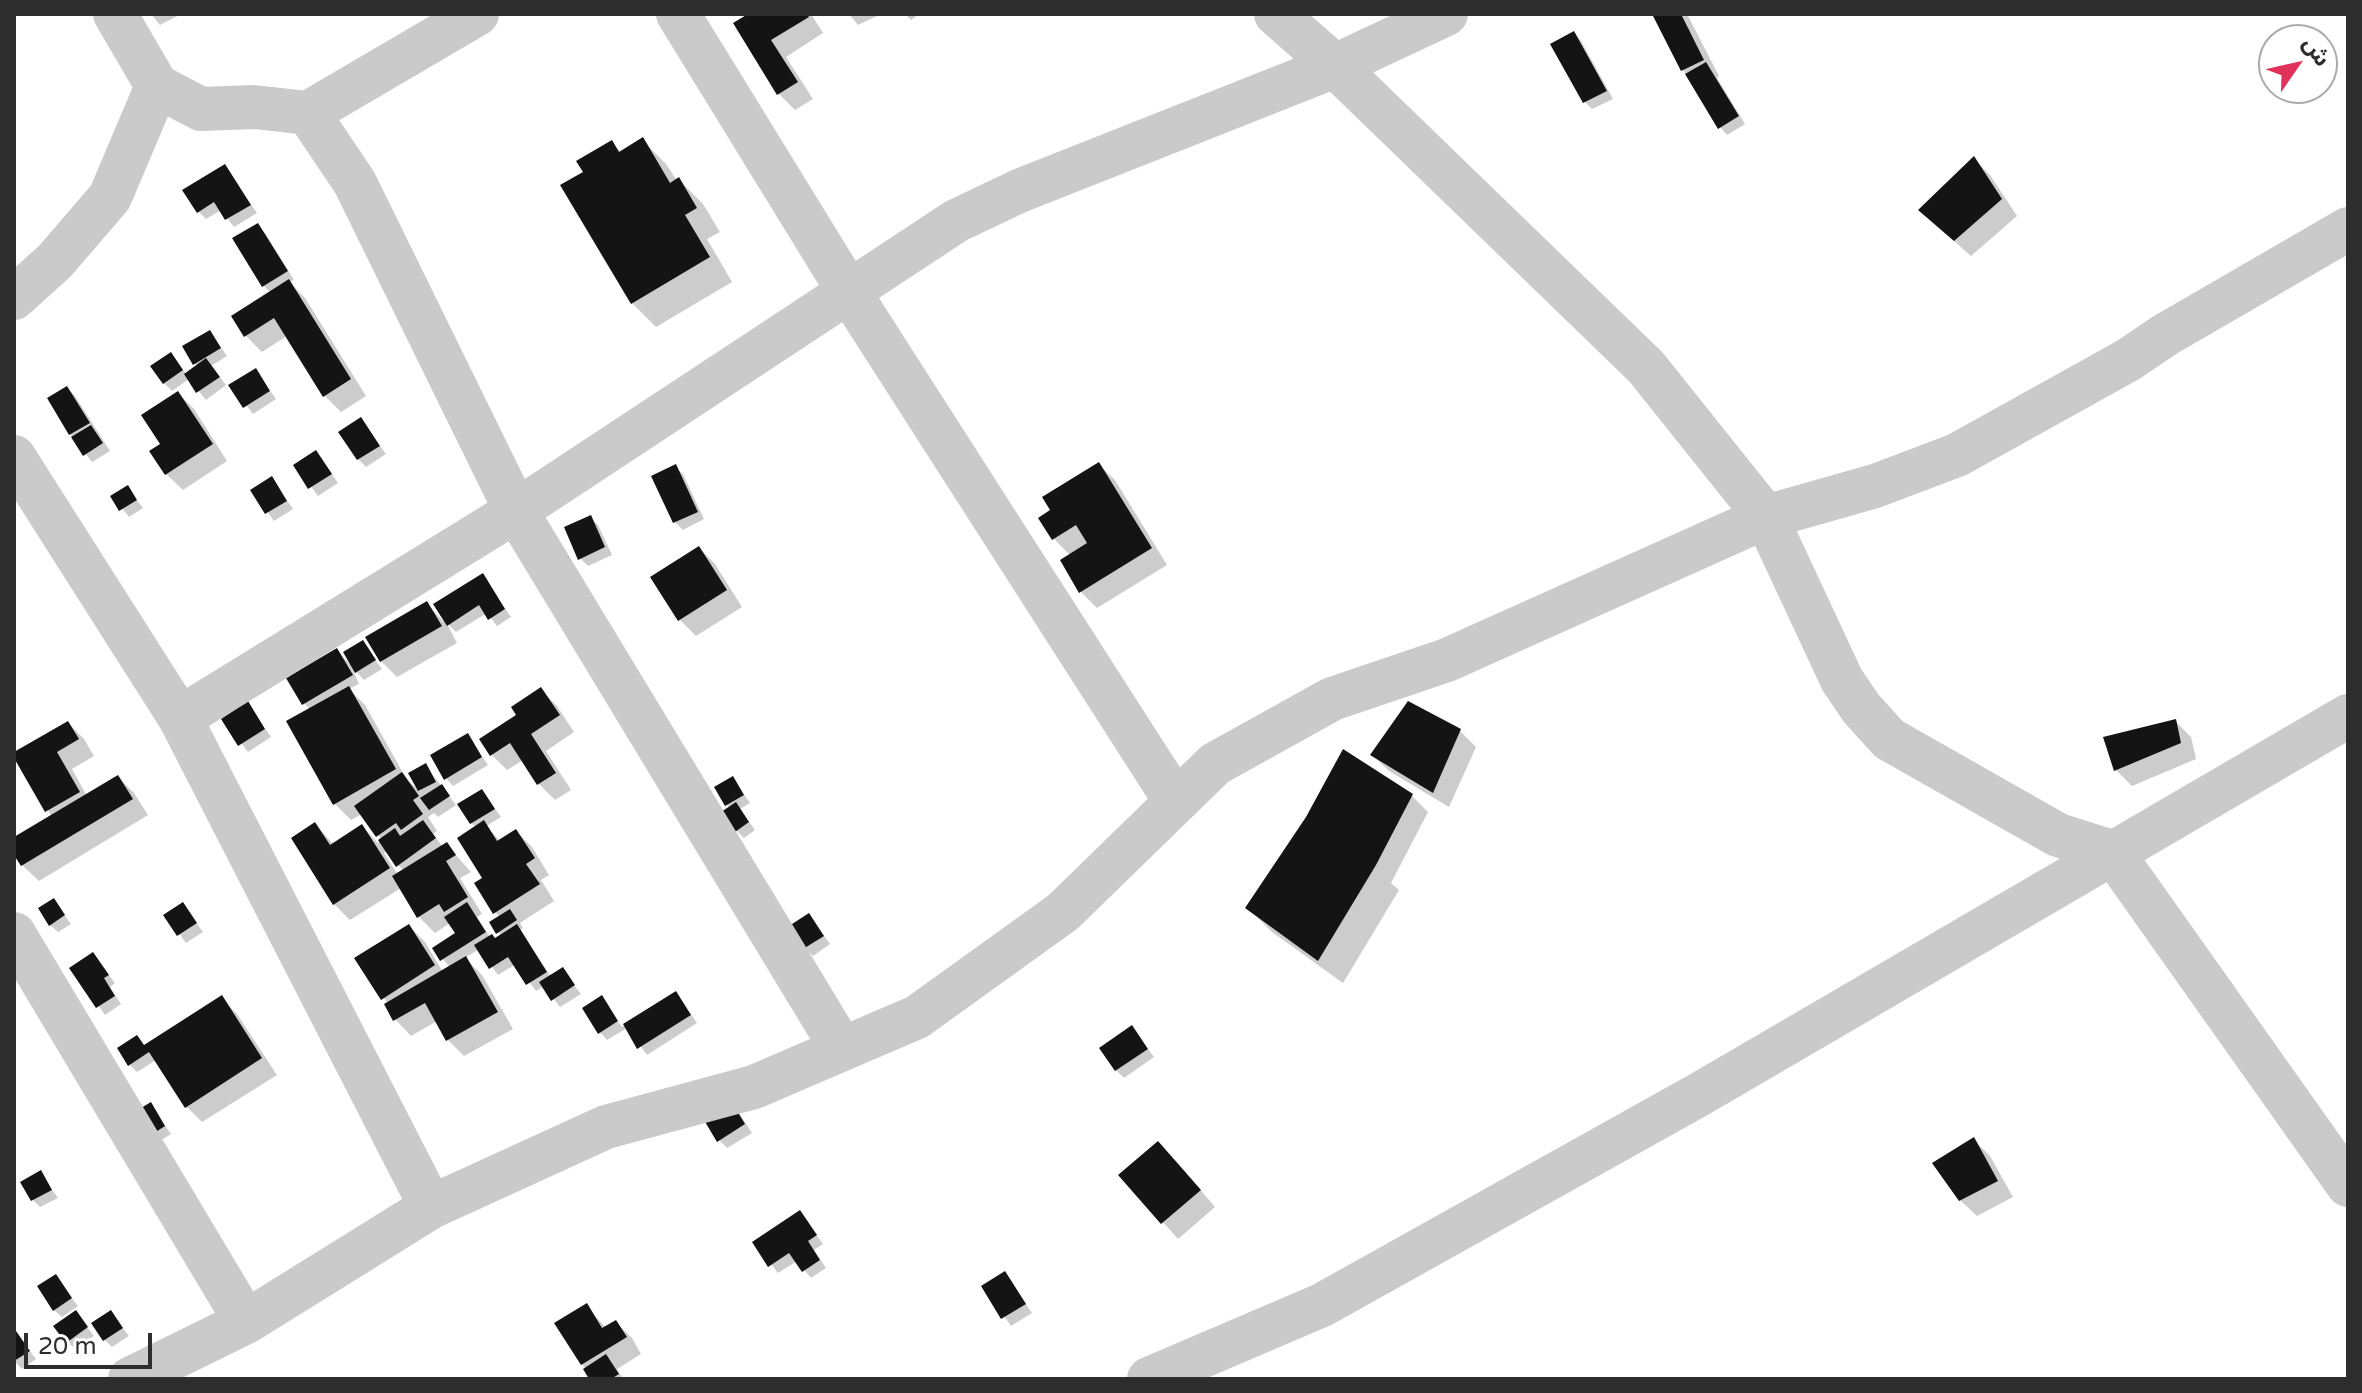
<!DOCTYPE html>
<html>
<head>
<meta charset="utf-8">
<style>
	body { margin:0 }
	#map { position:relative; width:2362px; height:1393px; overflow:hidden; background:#fff; font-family:"Varela Round","Noto Sans Arabic",sans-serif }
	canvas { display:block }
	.frame { position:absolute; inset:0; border:16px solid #2d2d2d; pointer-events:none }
	.north { position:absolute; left:2258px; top:24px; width:80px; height:80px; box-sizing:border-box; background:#fff; border:2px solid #ababab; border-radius:50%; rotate:56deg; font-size:22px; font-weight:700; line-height:32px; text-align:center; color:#2d2d2d }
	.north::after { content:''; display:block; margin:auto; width:28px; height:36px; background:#e0325a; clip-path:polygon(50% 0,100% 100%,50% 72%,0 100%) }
	.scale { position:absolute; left:24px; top:1333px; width:128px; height:36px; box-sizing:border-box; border:4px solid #2d2d2d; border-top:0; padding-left:10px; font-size:24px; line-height:28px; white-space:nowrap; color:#2d2d2d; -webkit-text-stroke:6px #fff; paint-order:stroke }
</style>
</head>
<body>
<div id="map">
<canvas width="2362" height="1393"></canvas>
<div class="frame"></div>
<div class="north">ش</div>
<div class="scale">20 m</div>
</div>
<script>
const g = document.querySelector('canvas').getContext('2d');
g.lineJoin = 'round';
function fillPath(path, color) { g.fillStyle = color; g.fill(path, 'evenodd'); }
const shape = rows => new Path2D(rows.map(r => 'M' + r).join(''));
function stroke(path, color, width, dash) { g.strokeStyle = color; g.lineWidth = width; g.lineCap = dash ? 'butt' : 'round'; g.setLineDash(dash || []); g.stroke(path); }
const shadow = shape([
	[151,14,181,14,160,25],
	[751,14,811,14,823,33,786,57,813,99,795,110,779,94],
	[849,14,876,14,877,16,858,25],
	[905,14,919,14,911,20],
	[1654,14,1687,14,1719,76,1717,78,1745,124,1727,135,1720,127,1683,70],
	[1574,33,1581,41,1613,99,1592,109,1585,102],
	[642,140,666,164,677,181,679,180,703,204,720,232,707,239,732,282,656,327,632,303,585,172,612,143,621,152],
	[1974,159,1990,175,2017,216,1971,256,1937,226],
	[224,166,257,213,234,227,221,210,206,219,198,211],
	[257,225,265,233,294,280,289,282,305,298,366,396,341,412,325,396,287,336,262,352,246,336,271,293,264,286],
	[210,332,227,356,211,366,226,385,206,400,189,379,172,391,164,383,171,354,187,375,198,367,195,363],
	[255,370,276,399,253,414,231,385],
	[67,388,75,396,110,451,92,462,70,434],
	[178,393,194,409,227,461,183,490,166,474,163,445],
	[361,420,386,454,366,467,358,459],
	[316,452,338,483,318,496,295,465],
	[1098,464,1115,480,1167,565,1097,608,1081,592,1062,561,1071,556,1054,539,1053,511],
	[675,467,683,474,704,519,683,530,675,522],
	[272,479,293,509,274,521,253,491],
	[127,488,143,508,129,517,113,497],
	[590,518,598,525,612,555,588,566,580,558],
	[699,548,715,564,742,607,696,636,680,620],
	[482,575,511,617,497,626,487,613,456,632,446,622,457,643,397,677,380,660,427,604,444,622],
	[363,643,382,669,364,680,351,666,359,684,349,689,365,705,407,780,421,792,411,774,425,765,456,805,438,817,434,813,428,817,437,831,433,834,443,847,447,845,471,872,460,878,482,914,477,917,490,937,495,940,502,936,498,932,500,917,495,912,485,878,476,827,471,823,482,791,501,817,486,826,500,841,516,831,532,847,549,875,541,880,554,901,520,923,523,928,520,930,551,977,562,970,581,994,560,1007,544,986,536,991,516,964,498,975,479,949,465,958,482,975,513,1029,464,1056,448,1040,437,1021,411,1036,395,1019,388,1004,357,958,409,926,425,942,443,972,450,968,435,948,458,934,450,923,435,933,419,917,401,888,350,920,334,904,315,824,334,845,362,826,378,843,382,840,362,814,351,820,335,804,311,710,304,703,337,651,350,664],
	[387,851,398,865,404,871,398,875,384,853],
	[541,690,557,706,574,732,546,751,571,790,555,800,539,784,523,760,507,770,491,754],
	[247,704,271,737,248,752,223,719],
	[2175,721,2191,737,2196,759,2132,786,2116,770,2105,738],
	[68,723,84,739,94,756,72,769,87,796,118,777,134,793,148,815,39,881,22,865,14,851,14,840,52,817,14,754],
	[1460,731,1476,747,1449,807,1389,771,1372,755],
	[468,736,488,765,453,786,446,778],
	[733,778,750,803,740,809,755,830,744,838,736,830,730,808,727,805],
	[1412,796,1428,812,1391,883,1399,890,1343,983,1272,932,1248,908],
	[54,901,71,924,58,932,50,925],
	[183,904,203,932,186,943,166,915],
	[809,916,830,944,813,956,805,948],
	[93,954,115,983,110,987,121,1004,105,1015,72,968],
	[676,993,697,1023,647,1055,627,1028,607,1040,600,1032,601,998,622,1027],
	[221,998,237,1014,277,1075,202,1122,186,1106,156,1060,137,1072,130,1065,145,1047],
	[1132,1028,1154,1057,1124,1078,1116,1070],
	[150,1104,171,1134,160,1141],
	[736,1108,752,1133,727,1148,719,1140],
	[1974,1140,1990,1156,2013,1197,1977,1216,1960,1200],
	[1174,1159,1215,1207,1178,1239,1121,1175],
	[40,1173,58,1198,40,1207,33,1200],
	[800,1213,823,1244,814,1250,826,1268,811,1278,797,1261,778,1273,755,1242],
	[1005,1273,1032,1313,1011,1326,984,1287],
	[55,1277,78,1306,62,1317,54,1310],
	[586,1306,606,1328,615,1322,632,1338,641,1354,617,1369,623,1379,592,1379,557,1324],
	[110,1312,129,1336,112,1347,105,1340],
	[76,1313,94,1336,75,1349,68,1342],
	[16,1333,36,1359,22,1369,14,1361]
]);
const building = shape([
	[748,14,807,14,809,17,771,40,798,82,777,95,733,23],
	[1652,14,1681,14,1704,60,1681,71],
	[1574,31,1607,91,1583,103,1550,44],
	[1706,62,1739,116,1718,129,1685,74],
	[643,137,670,183,679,177,697,208,685,215,710,257,631,304,560,185,583,172,576,161,612,140,619,152],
	[1974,156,2002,199,1954,241,1918,210],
	[225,164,251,205,225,220,214,202,197,213,182,190],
	[258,223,288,271,262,287,232,238],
	[289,279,351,379,323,397,274,318,244,337,231,316],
	[210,330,221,348,193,365,182,346],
	[171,352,183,370,163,384,150,366],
	[206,358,220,377,196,393,184,374],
	[256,368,270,391,243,408,228,385],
	[67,386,90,423,69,435,47,398],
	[178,391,213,444,165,475,149,451,160,444,141,415],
	[361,417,380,446,357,460,338,432],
	[91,425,103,443,83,456,71,437],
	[316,450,332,474,308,489,293,465],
	[1099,462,1152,548,1079,593,1060,560,1087,543,1076,525,1052,540,1038,518,1050,510,1042,497],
	[676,464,698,512,673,523,651,476],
	[272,476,287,501,265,514,250,490],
	[128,485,137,500,119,511,110,496],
	[591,515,605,547,578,560,564,527],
	[699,546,727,590,678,621,650,577],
	[483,573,505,609,488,620,479,605,447,626,433,604],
	[427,601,442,626,380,662,365,637],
	[363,640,376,660,355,673,343,652],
	[337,648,353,675,302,705,286,678],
	[349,686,396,769,333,805,286,721],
	[541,687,560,715,531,734,556,773,537,785,510,743,490,756,479,739,516,715,511,707],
	[248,701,265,729,238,746,221,719],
	[1408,701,1461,729,1433,793,1370,755],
	[2176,719,2181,743,2114,771,2103,737],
	[68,721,79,739,57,752,80,792,45,812,14,758,14,752],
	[468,733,482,757,444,780,430,755],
	[1343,749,1413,794,1376,865,1318,961,1245,908,1306,817],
	[426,763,436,782,418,791,408,773],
	[402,772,419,796,413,800,423,814,401,830,396,823,376,837,354,806],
	[118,775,133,799,21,866,14,855,14,837],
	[733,776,744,795,725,806,714,787],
	[442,784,450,796,429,810,420,798],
	[482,789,495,809,470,824,457,804],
	[736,802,749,822,735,832,721,812],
	[423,820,436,838,396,867,378,840,395,828,400,836],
	[484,820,497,841,516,829,535,858,526,864,540,884,493,914,474,883,482,878,457,838],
	[315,822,330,845,362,824,390,868,333,905,291,838],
	[447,842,456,855,446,861,468,897,444,912,439,904,417,918,392,876],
	[54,898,65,915,49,926,38,908],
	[183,902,197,923,177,936,163,915],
	[467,902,486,932,440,961,432,948,455,933,444,917],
	[510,909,517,920,496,934,489,922],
	[809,913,824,936,803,949,789,926],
	[409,924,435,965,381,1000,354,958],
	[517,924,547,972,526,985,508,957,489,969,474,945,492,934,495,938],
	[93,952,109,975,104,978,115,996,96,1008,69,968],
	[466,956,498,1012,446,1041,425,1003,393,1021,384,1004],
	[563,967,575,985,551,1001,539,982],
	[676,991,691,1015,637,1049,623,1024],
	[222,995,262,1058,185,1108,149,1052,128,1066,117,1048,137,1035,144,1045],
	[602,995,618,1021,598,1034,582,1008],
	[1132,1025,1148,1049,1115,1071,1099,1048],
	[729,1098,745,1124,717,1142,701,1115],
	[151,1102,165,1126,151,1135,136,1111],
	[1974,1137,1998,1181,1959,1201,1932,1163],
	[1158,1141,1201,1190,1161,1224,1118,1175],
	[41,1170,52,1190,31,1201,20,1182],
	[800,1210,817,1235,808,1241,820,1260,802,1272,789,1253,768,1267,752,1242],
	[1005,1271,1026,1304,1001,1319,981,1286],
	[56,1274,72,1298,53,1311,37,1286],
	[587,1303,602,1328,616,1320,627,1337,581,1365,554,1323],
	[76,1310,88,1327,66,1343,53,1326],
	[111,1310,123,1328,103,1341,91,1323],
	[16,1331,30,1351,14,1361,14,1332],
	[606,1354,619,1374,611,1379,589,1379,583,1369]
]);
const minor = shape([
	[115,14,157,86,201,109,254,107,308,113,477,14],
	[678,14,849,292,1176,802],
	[1276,14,1335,66,1646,367,1766,517,1842,680,1861,708,1889,739,2058,835,2112,852,2348,1185],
	[308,113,355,183,516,511,842,1049],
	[14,298,55,261,110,197,157,86],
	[14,457,180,718,431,1207],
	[180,718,516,511,956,221,1019,191,1335,66,1446,14],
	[14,934,246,1322],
	[130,1379,246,1322,431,1207,606,1127,754,1087,917,1017,1063,912,1215,764,1332,699,1447,660,1766,517,1875,486,1957,455,2128,360,2165,335,2348,229],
	[1149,1379,1322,1305,1700,1094,2348,716]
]);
fillPath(shadow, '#0003');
fillPath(building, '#141414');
stroke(minor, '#cacaca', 44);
</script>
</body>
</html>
